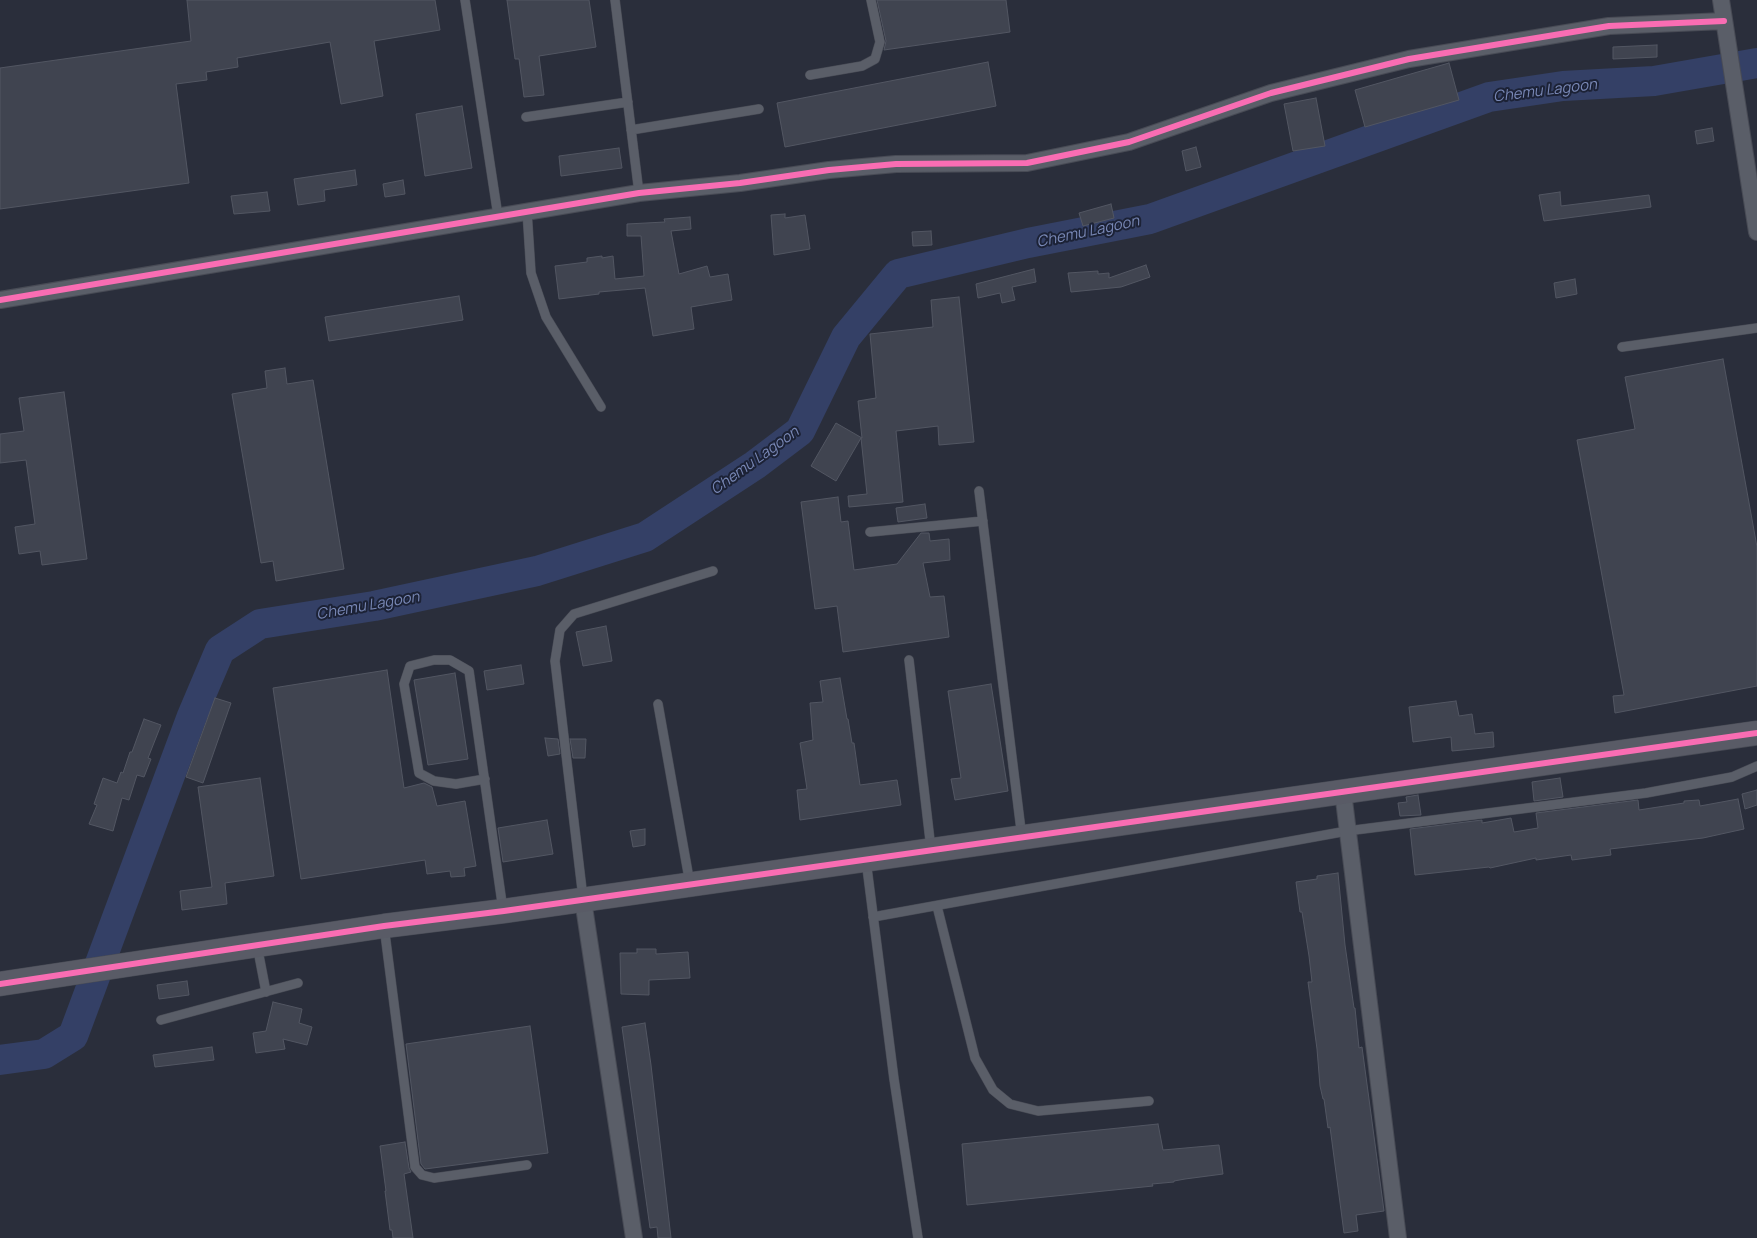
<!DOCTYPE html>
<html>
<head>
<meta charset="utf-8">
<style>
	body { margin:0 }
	canvas { display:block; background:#2a2e3b }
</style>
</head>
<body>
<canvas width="1757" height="1238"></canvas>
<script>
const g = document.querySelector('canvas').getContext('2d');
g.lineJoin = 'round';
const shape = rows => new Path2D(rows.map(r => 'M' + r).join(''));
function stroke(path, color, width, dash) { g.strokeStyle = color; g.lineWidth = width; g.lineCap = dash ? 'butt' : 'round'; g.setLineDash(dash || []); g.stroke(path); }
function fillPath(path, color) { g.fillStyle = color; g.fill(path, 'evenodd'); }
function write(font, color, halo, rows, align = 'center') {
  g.font = font + ' Manrope,sans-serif'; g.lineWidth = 4; g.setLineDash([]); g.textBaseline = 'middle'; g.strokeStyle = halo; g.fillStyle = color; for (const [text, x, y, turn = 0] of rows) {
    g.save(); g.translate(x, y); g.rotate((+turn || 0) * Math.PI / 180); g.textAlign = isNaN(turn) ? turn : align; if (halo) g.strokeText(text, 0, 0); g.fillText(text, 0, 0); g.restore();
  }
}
const river = shape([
	[0,1060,44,1054,73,1036,192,716,220,650,260,624,374,606,537,571,645,537,755,465,800,431,846,337,898,274,1028,243,1150,219,1489,97,1563,86,1654,81,1757,63]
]);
const building = shape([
	[187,0,435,0,440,30,374,41,383,96,341,104,330,42,237,58,238,67,206,72,207,80,176,84,189,183,0,209,0,68,191,41,187,0],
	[507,0,589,0,596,47,539,56,544,95,524,97,519,59,515,59,507,0],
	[877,0,1006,0,1010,32,884,50,886,41,877,0],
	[1657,45,1657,57,1613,59,1613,47,1657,45],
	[988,62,996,106,785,147,777,103,988,62],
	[1449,63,1459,100,1365,127,1355,90,1449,63],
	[1316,98,1325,146,1293,151,1284,104,1316,98],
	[462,106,472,168,425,176,416,114,462,106],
	[1712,128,1714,141,1697,144,1695,131,1712,128],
	[1196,147,1201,167,1186,171,1182,151,1196,147],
	[619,148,622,168,561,176,559,156,619,148],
	[355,170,357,185,324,190,325,201,298,205,294,179,355,170],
	[403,180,405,194,385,197,383,184,403,180],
	[267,192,270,211,234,214,231,196,267,192],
	[1560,192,1561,206,1649,195,1651,207,1544,221,1539,195,1560,192],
	[1111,204,1114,218,1083,226,1079,213,1111,204],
	[785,214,785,218,805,215,810,249,774,255,771,215,785,214],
	[690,217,691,229,671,231,679,274,707,266,710,277,728,274,732,300,691,307,694,329,653,336,645,288,599,292,599,294,559,299,555,266,587,262,587,258,602,256,602,258,613,256,615,279,644,276,641,236,627,236,627,224,665,222,664,219,690,217],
	[931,231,932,245,913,246,912,232,931,231],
	[1146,265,1150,277,1121,287,1071,292,1068,273,1098,271,1098,274,1109,273,1109,278,1146,265],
	[1034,269,1036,282,1012,287,1015,300,1002,303,1000,293,978,298,976,284,1034,269],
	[1575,279,1577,294,1556,298,1554,283,1575,279],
	[459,296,463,320,329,341,325,317,459,296],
	[959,297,974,442,939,445,938,426,896,431,903,502,849,507,848,496,867,494,861,438,836,481,811,466,836,423,862,438,858,401,876,398,870,334,933,327,931,300,959,297],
	[1723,359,1757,547,1757,686,1615,713,1613,696,1624,695,1577,440,1635,429,1625,377,1723,359],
	[285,368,287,384,313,380,344,569,276,581,273,561,261,563,232,394,267,388,265,371,285,368],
	[64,392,87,559,42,565,40,551,19,554,15,527,35,524,26,460,0,463,0,434,24,431,19,398,64,392],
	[838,497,841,522,848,521,854,570,897,564,921,533,929,533,930,541,949,539,950,560,923,563,930,597,944,596,949,637,843,652,837,606,815,609,801,502,838,497],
	[925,504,927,518,898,522,896,508,925,504],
	[606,626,612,661,583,666,576,632,606,626],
	[521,665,524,684,487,690,484,671,521,665],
	[387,670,404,788,424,783,432,787,437,806,465,801,476,866,464,868,465,876,451,877,450,871,427,874,425,860,301,879,273,688,387,670],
	[455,673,468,759,428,765,414,680,455,673],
	[840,678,847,719,848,719,852,743,854,743,860,785,897,780,901,805,800,820,797,790,807,789,800,743,813,740,810,703,823,702,820,681,840,678],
	[991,684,1008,791,955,800,951,779,961,778,948,691,991,684],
	[215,698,231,703,203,783,186,777,215,698],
	[1456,701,1459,716,1472,714,1475,734,1493,732,1494,747,1452,751,1451,737,1413,742,1409,707,1456,701],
	[144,719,161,725,148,758,151,759,144,777,137,775,129,800,122,798,113,831,89,824,97,805,94,804,103,778,117,783,121,772,123,773,130,752,132,752,144,719],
	[545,738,558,739,560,754,548,756,545,738],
	[570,739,586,739,585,758,573,758,570,739],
	[260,778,274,876,225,883,227,904,182,910,180,891,212,887,198,787,260,778],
	[1560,778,1563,797,1534,801,1532,782,1560,778],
	[1757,790,1757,805,1745,809,1742,794,1757,790],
	[1418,795,1421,815,1400,816,1398,803,1407,802,1406,797,1418,795],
	[1738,799,1744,829,1703,838,1610,849,1611,855,1572,860,1571,855,1536,860,1536,858,1490,868,1489,867,1415,875,1410,829,1482,820,1482,823,1511,818,1514,832,1538,828,1536,813,1638,800,1639,810,1684,803,1684,801,1699,800,1700,806,1738,799],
	[547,820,553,854,503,862,498,828,547,820],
	[645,829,645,845,633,847,630,831,645,829],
	[1338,873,1345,945,1354,1008,1355,1008,1359,1048,1362,1047,1384,1211,1356,1215,1358,1231,1344,1233,1330,1127,1328,1128,1324,1099,1323,1099,1320,1086,1317,1049,1308,982,1312,982,1309,956,1302,912,1300,912,1296,882,1317,879,1317,876,1338,873],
	[637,949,656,949,656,954,688,952,690,978,649,980,649,995,621,994,620,953,637,953,637,949],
	[187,981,189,995,159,999,157,985,187,981],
	[273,1002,302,1009,299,1023,312,1027,307,1045,283,1039,285,1049,256,1053,253,1033,266,1031,273,1002],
	[645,1023,651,1065,671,1238,658,1238,657,1227,650,1228,622,1027,645,1023],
	[530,1026,548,1153,425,1169,421,1164,406,1044,530,1026],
	[212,1047,214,1060,155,1067,153,1055,212,1047],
	[1158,1124,1163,1150,1219,1145,1223,1174,1185,1179,1174,1181,1174,1182,1152,1184,1153,1186,967,1205,962,1144,1158,1124],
	[405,1142,409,1168,411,1172,404,1174,413,1238,393,1238,392,1230,390,1230,385,1191,386,1191,380,1146,405,1142]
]);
const lane = shape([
	[465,0,498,216],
	[615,0,639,193],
	[810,75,862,66,875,59,880,42,871,0],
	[526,117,628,102],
	[631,130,759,109],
	[527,211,531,273,546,317,601,407],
	[1622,347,1757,328],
	[979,491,1022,838],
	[870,532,983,521],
	[909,660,931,849],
	[658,704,690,884],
	[485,779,456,784,434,781,419,773,404,684,410,666,434,660,450,660,469,671,503,910],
	[866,860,894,1079,918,1238],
	[583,898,555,661,560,630,574,614,713,571],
	[937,906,975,1058,993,1090,1010,1104,1038,1111,1149,1101],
	[873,917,1347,831,1646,793,1732,777,1757,766],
	[384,926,415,1167,422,1175,434,1178,527,1165],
	[257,945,266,992],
	[161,1020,298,983]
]);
const street = shape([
	[1721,0,1757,232],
	[0,300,639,193,740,183,829,170,896,164,1027,163,1129,142,1271,93,1409,59,1609,26,1724,21],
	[1343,792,1398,1238],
	[583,900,634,1238]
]);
const secondary = shape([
	[0,984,384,926,504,911,1757,733]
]);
const cycleway = shape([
	[0,300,639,193,740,183,829,170,896,164,1027,163,1129,142,1271,93,1409,59,1609,26,1724,21],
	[0,984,384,926,504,911,1757,733]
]);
const waterNames = [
	["Chemu Lagoon",1545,91,-7],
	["Chemu Lagoon",1088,232,-12],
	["Chemu Lagoon",755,461,-36],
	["Chemu Lagoon",368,606,-10]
];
stroke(river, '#344066', 30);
fillPath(building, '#404450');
stroke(building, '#525662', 1);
stroke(lane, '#484b55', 10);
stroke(street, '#484b55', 18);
stroke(secondary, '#484b55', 25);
stroke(lane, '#5a5e68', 9);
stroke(street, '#5a5e68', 16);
stroke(secondary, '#595b66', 24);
stroke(cycleway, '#f96db3', 6);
write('italic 15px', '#7988b6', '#1c2236', waterNames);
</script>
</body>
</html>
